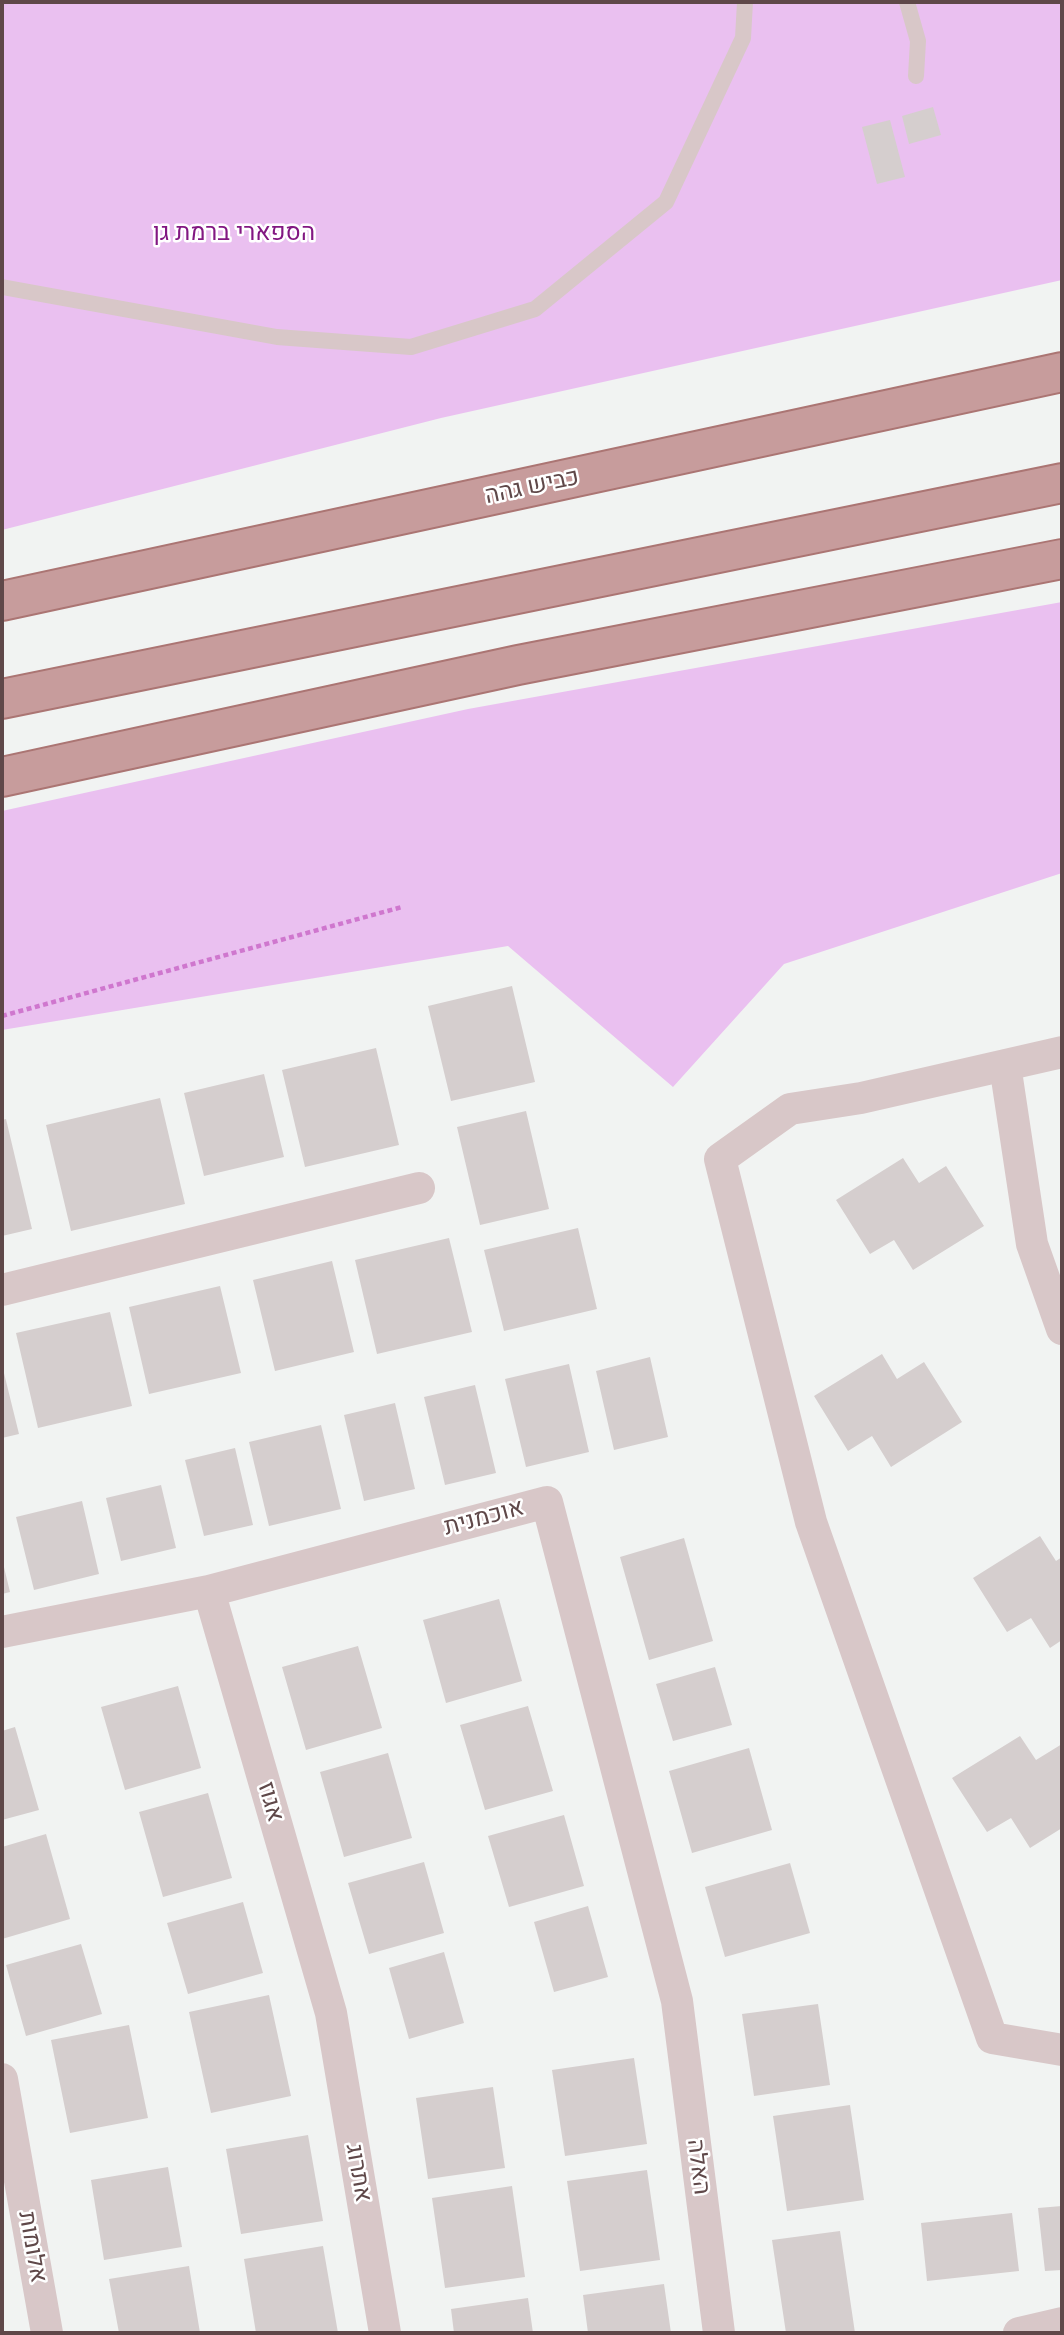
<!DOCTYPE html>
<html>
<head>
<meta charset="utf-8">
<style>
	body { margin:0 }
	#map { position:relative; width:1064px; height:2335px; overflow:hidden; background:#f1f3f2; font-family:"Space Grotesk",sans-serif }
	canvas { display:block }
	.frame { position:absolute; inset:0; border:4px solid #5f4849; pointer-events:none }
</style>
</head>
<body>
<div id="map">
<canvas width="1064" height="2335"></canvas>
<div class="frame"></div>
</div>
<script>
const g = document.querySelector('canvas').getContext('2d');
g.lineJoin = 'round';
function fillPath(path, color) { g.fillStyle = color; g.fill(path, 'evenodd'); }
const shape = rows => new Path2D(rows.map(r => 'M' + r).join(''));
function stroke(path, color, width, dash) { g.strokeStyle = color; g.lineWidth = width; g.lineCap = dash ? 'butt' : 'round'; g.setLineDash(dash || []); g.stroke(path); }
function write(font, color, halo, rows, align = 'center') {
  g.font = font + ' "Space Grotesk",Heebo,sans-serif'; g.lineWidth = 5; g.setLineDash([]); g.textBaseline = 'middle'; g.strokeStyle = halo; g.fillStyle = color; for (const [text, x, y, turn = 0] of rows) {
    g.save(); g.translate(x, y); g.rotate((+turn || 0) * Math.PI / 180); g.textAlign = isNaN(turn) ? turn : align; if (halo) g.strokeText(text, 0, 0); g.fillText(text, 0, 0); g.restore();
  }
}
const green = shape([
	[2,2,1062,2,1062,280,441,418,2,530],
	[1062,602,1062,873,784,964,673,1087,508,946,2,1030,2,811,468,709]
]);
const building = shape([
	[933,107,941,135,909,144,902,116],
	[890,120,905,177,877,184,862,127],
	[512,986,535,1082,451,1101,428,1006],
	[376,1048,399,1145,305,1167,282,1070],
	[264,1074,284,1157,204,1176,184,1093],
	[160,1098,185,1204,71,1231,46,1125],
	[526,1111,549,1209,480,1225,457,1127],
	[6,1119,32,1229,2,1236,2,1120],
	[903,1158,919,1183,946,1166,984,1226,913,1270,894,1240,870,1254,836,1200],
	[578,1228,597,1309,504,1331,484,1250],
	[449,1238,472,1332,377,1354,355,1260],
	[332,1261,354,1352,275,1371,253,1280],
	[220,1286,241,1373,149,1394,129,1307],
	[110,1312,132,1406,38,1428,16,1333],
	[882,1354,897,1379,924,1362,962,1422,891,1467,872,1436,848,1451,814,1396],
	[650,1357,668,1437,614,1450,596,1371],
	[569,1364,589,1452,526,1467,505,1379],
	[2,1365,19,1434,2,1438],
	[475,1385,496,1473,445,1485,424,1397],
	[395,1403,415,1489,364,1501,344,1415],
	[321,1425,341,1509,269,1526,249,1442],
	[235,1448,253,1525,204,1536,185,1460],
	[161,1485,176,1548,121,1561,106,1498],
	[82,1501,99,1574,34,1590,16,1517],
	[1040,1536,1056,1561,1062,1557,1062,1640,1050,1648,1031,1618,1007,1632,973,1578],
	[684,1538,713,1641,649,1660,620,1557],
	[3,1563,10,1592,2,1594,2,1564],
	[499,1599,522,1681,446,1703,423,1620],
	[358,1646,382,1728,306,1750,282,1667],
	[715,1667,732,1725,673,1741,656,1684],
	[178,1686,201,1768,125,1790,101,1707],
	[528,1706,553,1791,485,1810,460,1725],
	[15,1727,39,1810,2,1820,2,1731],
	[1020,1736,1036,1760,1062,1744,1062,1828,1030,1848,1011,1818,987,1832,952,1778],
	[749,1748,772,1830,692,1853,669,1771],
	[388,1753,412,1838,344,1857,320,1772],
	[208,1793,232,1878,163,1897,139,1812],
	[564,1815,584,1886,509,1907,488,1836],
	[46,1834,70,1919,2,1939,2,1847],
	[424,1862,444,1933,369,1954,348,1883],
	[790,1863,810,1933,725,1957,705,1887],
	[243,1902,263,1973,188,1994,167,1923],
	[588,1906,608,1977,554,1992,534,1922],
	[81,1944,102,2014,26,2036,6,1965],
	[444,1952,464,2023,409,2039,389,1968],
	[269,1995,291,2096,211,2113,189,2012],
	[818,2004,830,2085,754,2096,742,2014],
	[129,2025,148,2118,70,2133,51,2040],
	[634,2058,647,2144,565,2156,552,2070],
	[493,2087,505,2168,428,2179,416,2098],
	[850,2105,864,2200,787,2211,773,2116],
	[308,2135,323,2221,241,2234,226,2149],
	[168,2167,182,2247,104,2260,91,2180],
	[647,2170,660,2260,580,2271,567,2181],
	[512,2186,525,2277,445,2288,432,2198],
	[1062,2206,1062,2270,1045,2271,1038,2208],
	[1012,2213,1019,2271,927,2281,921,2223],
	[840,2231,855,2333,786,2333,772,2240],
	[323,2246,338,2333,256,2333,244,2259],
	[189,2266,200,2333,119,2333,109,2279],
	[664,2284,671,2333,588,2333,583,2295],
	[528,2298,533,2333,454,2333,451,2309]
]);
const path = shape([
	[2,1016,402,907]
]);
const service = shape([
	[907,2,918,41,916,76],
	[2,287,277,337,411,347,535,309,666,202,743,38,745,2]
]);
const minor = shape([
	[1062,1052,861,1098,790,1109,720,1159,811,1522,992,2038,1062,2050],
	[1005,1065,1032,1244,1062,1329],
	[2,1290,419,1188],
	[209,1591,331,2013,385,2333],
	[2,1632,209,1591,547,1502,677,2001,719,2333],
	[2,2079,47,2333],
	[1019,2333,1062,2323]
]);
const trunk = shape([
	[2,601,1062,372],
	[2,699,1062,483],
	[2,777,518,665,1062,559]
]);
const parkNames = [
	["הספארי ברמת גן",234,233]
];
const streetNames = [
	["כביש גהה",532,487,-12],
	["אוכמנית",484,1518,-15],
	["אגוז",270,1802,74],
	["האלה",698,2167,83],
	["אתרוג",358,2173,80],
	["אלומות",32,2247,80]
];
fillPath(green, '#eac0f0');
fillPath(building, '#d5cece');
stroke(trunk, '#ab7573', 42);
stroke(path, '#cf77ce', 4.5, [5, 3.5]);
stroke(service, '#d8c7c8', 16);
stroke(minor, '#d8c7c8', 32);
stroke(trunk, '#c79c9c', 38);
write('24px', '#821782', '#fff', parkNames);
write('24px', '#5f4849', '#fff', streetNames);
</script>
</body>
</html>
